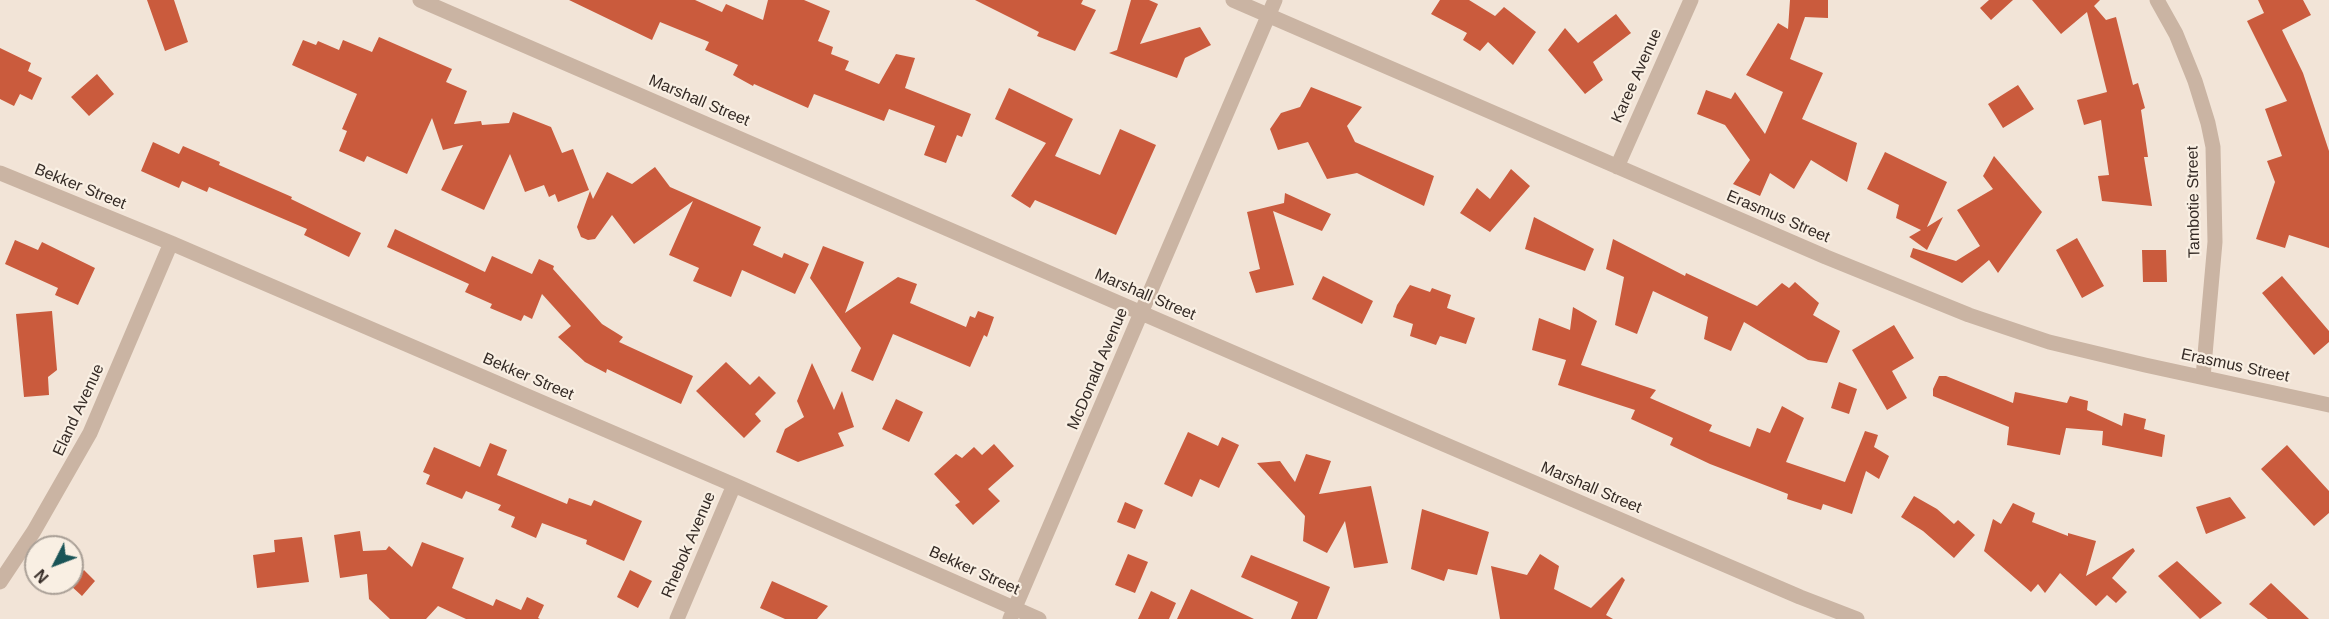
<!DOCTYPE html>
<html>
<head>
<meta charset="utf-8">
<style>
	body { margin:0 }
	#map { position:relative; width:2329px; height:619px; overflow:hidden; background:#f2e4d7; font-family:Helvetica,sans-serif }
	canvas { display:block }
	.north { position:absolute; left:24px; top:535px; width:60px; height:60px; box-sizing:border-box; background:#f9efe3; border:2px solid #aaa097; border-radius:50%; rotate:228deg; font-size:16px; font-weight:700; line-height:24px; text-align:center; color:#342a25 }
	.north::after { content:''; display:block; margin:auto; width:21px; height:27px; background:#1a5457; clip-path:polygon(50% 0,100% 100%,50% 72%,0 100%) }
</style>
</head>
<body>
<div id="map">
<canvas width="2329" height="619"></canvas>
<div class="north">N</div>
</div>
<script>
const g = document.querySelector('canvas').getContext('2d');
g.lineJoin = 'round';
function fillPath(path, color) { g.fillStyle = color; g.fill(path, 'evenodd'); }
const shape = rows => new Path2D(rows.map(r => 'M' + r).join(''));
function stroke(path, color, width, dash) { g.strokeStyle = color; g.lineWidth = width; g.lineCap = dash ? 'butt' : 'round'; g.setLineDash(dash || []); g.stroke(path); }
function write(font, color, halo, rows, align = 'center') {
  g.font = font + ' Helvetica,sans-serif'; g.lineWidth = 4.5; g.setLineDash([]); g.textBaseline = 'middle'; g.strokeStyle = halo; g.fillStyle = color; for (const [text, x, y, turn = 0] of rows) {
    g.save(); g.translate(x, y); g.rotate((+turn || 0) * Math.PI / 180); g.textAlign = isNaN(turn) ? turn : align; if (halo) g.strokeText(text, 0, 0); g.fillText(text, 0, 0); g.restore();
  }
}
const building = shape([
	[147,0,174,0,188,42,165,51],
	[569,0,695,0,722,12,726,4,763,20,768,0,804,0,830,11,818,41,833,47,831,54,849,61,845,70,879,84,896,54,915,58,905,88,971,114,962,137,957,135,946,163,924,155,935,126,889,109,884,121,814,94,808,108,754,84,753,86,733,75,738,65,705,50,709,42,660,22,652,40],
	[975,0,1083,0,1081,4,1096,10,1075,51,1037,36,1039,32],
	[1131,0,1149,0,1158,4,1140,44,1200,27,1211,45,1185,58,1177,78,1109,53,1117,50],
	[1440,0,1469,0,1495,16,1504,7,1536,32,1513,65,1488,42,1480,51,1463,40,1467,33,1431,14],
	[1790,0,1828,0,1828,18,1805,17,1790,59,1823,73,1802,119,1857,143,1847,182,1811,160,1794,189,1770,173,1760,196,1733,184,1750,160,1725,125,1697,114,1706,90,1731,99,1735,92,1765,134,1783,92,1746,75,1778,23,1788,29],
	[1989,0,2013,0,1991,20,1980,8],
	[2032,0,2100,0,2094,6,2106,20,2116,17,2133,85,2138,83,2145,108,2141,110,2148,157,2144,157,2152,206,2102,201,2098,176,2109,175,2101,120,2084,125,2077,100,2107,92,2087,12,2061,34],
	[2258,0,2303,0,2311,15,2282,30,2303,73,2329,151,2329,248,2289,235,2285,248,2256,239,2275,182,2267,161,2282,156,2265,109,2287,101,2247,21,2264,13],
	[1616,14,1631,33,1593,62,1603,80,1585,94,1548,50,1565,28,1578,43],
	[379,37,452,69,446,82,467,91,454,124,481,121,482,125,509,123,513,112,551,127,562,153,573,149,589,190,558,202,555,194,549,197,544,185,525,192,510,154,484,210,441,190,463,145,443,150,432,118,407,174,367,156,364,162,339,151,347,131,342,129,357,94,292,65,303,40,316,45,318,41,339,50,343,40,372,52],
	[0,48,31,63,28,71,42,78,32,100,20,94,14,106,0,99],
	[97,74,114,94,89,116,71,97],
	[2018,85,2034,109,2003,128,1988,104],
	[1311,87,1362,107,1347,126,1355,142,1434,176,1424,206,1357,173,1327,179,1308,142,1278,150,1270,129,1281,113,1300,107],
	[1009,88,1073,119,1055,156,1100,175,1120,129,1156,145,1116,235,1035,200,1030,208,1011,196,1046,143,995,119],
	[153,142,179,154,183,146,220,162,219,165,292,197,291,199,361,233,349,257,304,235,307,229,209,187,207,192,182,181,179,188,141,171],
	[1885,152,1947,182,1927,227,1943,217,1927,250,1909,237,1921,230,1896,218,1899,205,1867,189],
	[1994,156,2042,212,1998,273,1989,260,1962,283,1910,257,1913,248,1956,261,1980,246,1957,210,1993,189,1983,176],
	[655,167,670,187,761,227,753,245,782,258,784,253,809,264,795,294,742,270,731,297,693,281,699,268,669,255,693,201,634,244,612,215,595,239,588,240,581,237,577,227,590,191,593,199,607,172,632,184],
	[1511,169,1530,186,1490,232,1460,213,1477,188,1490,199],
	[1285,193,1331,214,1322,231,1273,211,1294,285,1256,293,1249,272,1260,269,1247,212,1284,203],
	[1534,217,1594,249,1585,271,1525,249],
	[395,229,485,272,492,256,532,274,539,259,554,266,553,269,602,324,623,337,619,342,693,376,681,404,607,369,606,373,585,362,558,337,571,326,542,294,532,319,524,315,521,321,490,308,492,304,465,292,469,284,387,247],
	[2077,238,2104,286,2082,298,2056,250],
	[1613,239,1685,276,1686,273,1757,306,1782,283,1789,288,1795,282,1819,303,1813,315,1840,331,1827,363,1808,360,1744,322,1731,351,1704,339,1708,317,1653,291,1637,334,1615,325,1624,277,1606,269],
	[15,240,38,250,42,242,95,268,78,305,55,295,58,288,5,264],
	[823,246,864,262,845,313,898,277,917,284,910,303,966,327,970,316,975,318,978,311,994,317,987,337,984,335,970,367,893,334,873,381,851,371,861,348,810,278],
	[2142,250,2166,250,2167,282,2143,282],
	[1323,276,1373,301,1362,324,1312,299],
	[2282,276,2329,331,2329,342,2314,355,2262,293],
	[1410,285,1430,292,1432,288,1451,295,1447,308,1475,318,1466,344,1440,336,1436,345,1410,336,1413,324,1393,317,1397,305],
	[1573,307,1597,321,1581,365,1656,390,1650,398,1712,425,1709,431,1750,447,1757,428,1770,433,1782,406,1804,418,1786,462,1845,482,1865,431,1878,435,1874,447,1889,456,1879,479,1866,471,1852,514,1823,504,1821,510,1787,499,1788,494,1710,464,1670,445,1673,438,1631,419,1635,410,1558,385,1566,360,1532,350,1539,318,1570,330],
	[52,311,57,370,48,377,49,395,24,397,16,314],
	[1894,325,1914,358,1892,371,1907,398,1887,410,1852,350],
	[726,362,750,385,759,376,776,393,755,414,761,421,744,438,696,391],
	[812,363,834,410,842,391,854,427,838,433,844,446,798,462,776,452,785,429,804,417,797,401],
	[1939,376,1946,376,2013,403,2015,392,2067,403,2070,396,2088,401,2087,410,2122,426,2124,413,2146,419,2144,429,2165,435,2162,457,2102,445,2103,431,2066,428,2060,455,2007,445,2009,427,1933,396,1933,389],
	[1839,382,1857,389,1849,414,1831,408],
	[896,399,923,412,909,442,882,429],
	[1188,432,1218,446,1222,437,1239,445,1219,488,1200,479,1192,497,1164,484],
	[490,443,507,450,497,475,567,504,569,498,591,506,594,500,642,521,624,561,586,544,587,540,542,523,536,538,511,527,515,517,498,510,501,505,466,491,462,499,426,484,430,475,423,472,434,447,480,467],
	[994,444,1014,466,988,489,1000,501,973,525,955,505,960,502,934,474,956,454,962,458,974,447,982,455],
	[2287,445,2329,491,2329,513,2314,526,2261,469],
	[1306,454,1331,461,1319,494,1371,486,1388,563,1354,568,1345,521,1327,553,1303,541,1305,516,1257,463,1280,461,1295,482],
	[1914,496,1937,509,1954,524,1958,520,1975,535,1954,558,1923,531,1901,517],
	[2230,497,2246,518,2206,534,2196,507],
	[1125,502,1143,510,1135,529,1117,522],
	[2013,503,2035,513,2032,522,2068,536,2068,533,2096,541,2086,576,2133,548,2135,551,2112,578,2127,592,2116,603,2107,595,2096,606,2060,573,2045,593,2038,584,2031,592,1984,551,1993,519,2001,524],
	[1422,509,1489,532,1477,575,1448,569,1444,581,1411,569],
	[360,531,363,551,386,550,389,546,412,567,422,542,464,558,452,588,493,606,496,599,521,610,527,597,544,605,538,618,540,619,466,619,438,606,426,619,390,619,369,599,367,574,340,578,334,535],
	[302,537,309,582,257,588,253,555,275,552,274,540],
	[1128,554,1148,562,1135,593,1115,585],
	[1540,554,1559,566,1554,589,1591,608,1622,577,1625,580,1606,615,1613,619,1500,619,1491,566,1527,575],
	[1251,555,1330,587,1317,619,1291,619,1298,602,1241,577],
	[2177,561,2222,603,2200,619,2158,576],
	[84,570,95,581,82,596,70,585],
	[630,570,652,581,638,608,617,597],
	[772,581,828,606,817,619,785,619,760,608],
	[2271,583,2309,619,2268,619,2249,604],
	[1191,589,1254,619,1177,619],
	[1151,591,1176,603,1169,619,1138,619]
]);
const minor = shape([
	[420,0,1439,442,1800,597,1857,619],
	[1233,0,1826,257,1969,315,2049,342,2145,365,2329,405],
	[2157,0,2176,34,2195,81,2208,123,2213,147,2215,242,2203,377],
	[1617,167,1691,0],
	[0,173,171,243,734,485,1039,619],
	[0,582,34,531,90,433,171,243],
	[677,619,734,485],
	[1010,619,1275,0]
]);
const streetNames = [
	["Karee Avenue",1637,76,-66],
	["Marshall Street",699,101,23],
	["Bekker Street",80,187,22],
	["Tambotie Street",2194,202,-91],
	["Erasmus Street",1778,217,23],
	["Marshall Street",1145,295,23],
	["Erasmus Street",2235,366,12],
	["McDonald Avenue",1098,369,-67],
	["Bekker Street",528,377,23],
	["Eland Avenue",79,410,-65],
	["Marshall Street",1591,488,23],
	["Rhebok Avenue",689,545,-67],
	["Bekker Street",974,571,24]
];
fillPath(building, '#ca5b3d');
stroke(minor, '#cab4a3', 15);
write('16px', '#342a25', '#f9efe3', streetNames);
</script>
</body>
</html>
